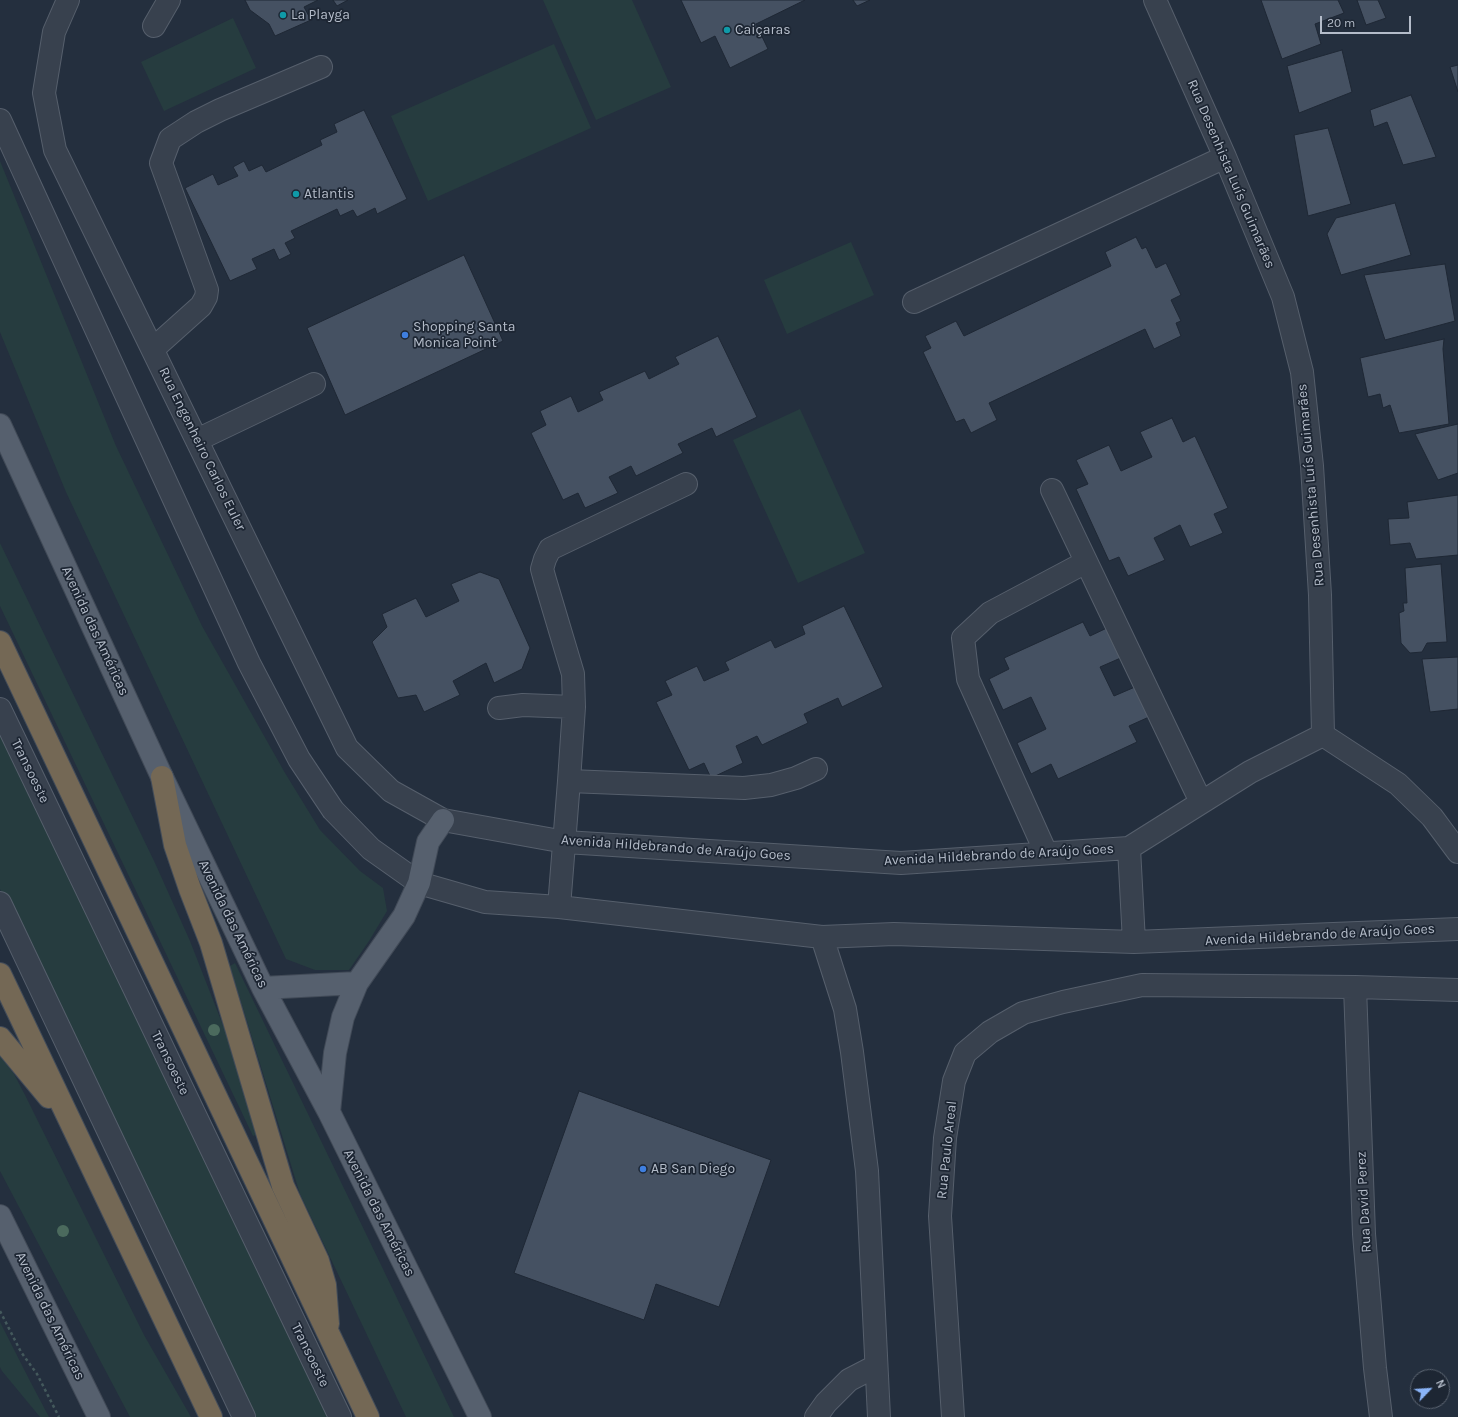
<!DOCTYPE html>
<html>
<head>
<meta charset="utf-8">
<style>
	body { margin:0 }
	#map { position:relative; width:1458px; height:1417px; overflow:hidden; background:#242f3e; font-family:Karla,sans-serif }
	canvas { display:block }
	.north { position:absolute; left:1410px; top:1369px; width:40px; height:40px; box-sizing:border-box; background:#1d2633; border:1px solid #59626f; border-radius:50%; rotate:65deg; font-size:11px; font-weight:700; line-height:16px; text-align:center; color:#b4bcc9 }
	.north::after { content:''; display:block; margin:auto; width:14px; height:18px; background:#8ab4f8; clip-path:polygon(50% 0,100% 100%,50% 72%,0 100%) }
	.scale { position:absolute; left:1320px; top:16px; width:91px; height:18px; box-sizing:border-box; border:2px solid #b4bcc9; border-top:0; padding-left:5px; font-size:12px; line-height:14px; white-space:nowrap; color:#b4bcc9; -webkit-text-stroke:3px #1d2633; paint-order:stroke }
</style>
</head>
<body>
<div id="map">
<canvas width="1458" height="1417"></canvas>
<div class="north">N</div>
<div class="scale">20 m</div>
</div>
<script>
const g = document.querySelector('canvas').getContext('2d');
g.lineJoin = 'round';
function fillPath(path, color) { g.fillStyle = color; g.fill(path, 'evenodd'); }
const shape = rows => new Path2D(rows.map(r => 'M' + r).join(''));
function stroke(path, color, width, dash) { g.strokeStyle = color; g.lineWidth = width; g.lineCap = dash ? 'butt' : 'round'; g.setLineDash(dash || []); g.stroke(path); }
function write(font, color, halo, rows, align = 'center') {
  g.font = font + ' Karla,sans-serif'; g.lineWidth = 3.5; g.setLineDash([]); g.textBaseline = 'middle'; g.strokeStyle = halo; g.fillStyle = color; for (const [text, x, y, turn = 0] of rows) {
    g.save(); g.translate(x, y); g.rotate((+turn || 0) * Math.PI / 180); g.textAlign = isNaN(turn) ? turn : align; if (halo) g.strokeText(text, 0, 0); g.fillText(text, 0, 0); g.restore();
  }
}
const green = shape([
	[543,0,632,0,671,87,596,120],
	[233,18,256,68,164,111,141,62],
	[554,44,591,128,428,201,391,116],
	[0,161,116,446,202,626,285,773,320,830,360,871,383,888,387,911,369,941,349,970,315,970,286,959,66,492,0,332],
	[851,242,874,295,787,334,764,280],
	[800,409,865,553,798,583,733,440],
	[0,543,155,863,190,941,231,1046,258,1134,253,1136,0,606],
	[0,722,334,1417,252,1417,0,889],
	[235,963,382,1267,454,1417,406,1417,300,1194,230,966],
	[0,1056,14,1074,25,1095,144,1335,191,1417,130,1417,0,1171],
	[0,1322,30,1381,49,1417,40,1417,2,1371,0,1367]
]);
const building = shape([
	[245,0,318,0,304,7,311,20,275,36,269,24,250,10,245,0],
	[333,0,348,0,337,6,333,0],
	[681,0,805,0,756,24,768,49,730,68,715,36,701,43,681,0],
	[853,0,870,0,857,6,853,0],
	[1261,0,1338,0,1344,13,1315,24,1321,44,1282,59,1261,0],
	[1357,0,1378,0,1386,18,1366,25,1357,0],
	[1342,50,1352,92,1299,113,1287,66,1342,50],
	[1458,65,1458,92,1450,67,1458,65],
	[1411,95,1436,157,1403,165,1387,122,1374,127,1370,110,1411,95],
	[364,110,407,199,377,214,375,208,357,217,353,210,340,216,337,209,291,231,295,238,285,243,291,254,279,260,274,249,252,259,257,269,230,281,185,188,213,174,218,185,238,176,233,167,244,161,249,171,262,165,266,172,322,145,320,140,337,132,334,124,364,110],
	[1328,128,1351,204,1308,216,1294,135,1328,128],
	[1395,203,1411,255,1341,275,1327,234,1336,218,1395,203],
	[1136,237,1142,249,1146,247,1156,268,1166,263,1181,295,1171,300,1181,321,1176,323,1181,336,1154,349,1145,329,989,403,997,420,971,433,964,419,956,422,923,352,931,348,925,336,956,321,964,336,1111,266,1105,252,1136,237],
	[464,255,503,341,345,415,307,328,464,255],
	[1445,264,1455,321,1385,340,1364,275,1445,264],
	[718,336,757,417,716,437,712,428,678,444,683,453,636,476,631,466,609,477,618,493,585,508,578,493,563,500,531,433,546,425,540,411,571,396,578,412,603,400,599,392,645,371,649,379,679,364,675,357,718,336],
	[1444,339,1443,349,1449,424,1399,433,1390,405,1383,408,1380,394,1368,397,1360,358,1444,339],
	[1172,418,1183,442,1195,436,1228,508,1214,514,1223,533,1190,547,1180,525,1154,538,1165,560,1128,576,1119,557,1109,561,1076,489,1088,484,1076,460,1109,445,1121,471,1152,457,1140,432,1172,418],
	[1458,424,1458,473,1438,480,1415,434,1458,424],
	[1458,495,1458,555,1416,559,1410,543,1390,545,1388,519,1409,518,1407,502,1458,495],
	[1441,564,1447,642,1427,643,1422,652,1410,653,1401,643,1399,613,1404,611,1403,603,1407,603,1405,568,1441,564],
	[480,572,499,579,530,648,522,669,494,683,486,663,453,681,460,695,424,712,416,695,398,698,372,642,387,627,382,614,416,598,426,617,459,601,451,584,480,572],
	[844,606,883,687,842,707,838,698,804,714,808,723,762,745,757,736,736,746,743,763,711,778,704,763,689,770,656,702,672,695,665,681,697,666,704,681,729,670,725,662,771,640,775,648,805,634,802,626,844,606],
	[1083,622,1090,636,1109,627,1123,657,1100,667,1114,696,1135,687,1149,717,1129,726,1137,742,1058,779,1051,764,1031,774,1017,743,1046,729,1031,697,1003,710,989,679,1009,669,1004,658,1083,622],
	[1458,657,1458,709,1430,712,1422,659,1458,657],
	[579,1091,771,1160,719,1307,656,1284,644,1320,514,1273,579,1091]
]);
const path = shape([
	[0,1311,21,1352,37,1374,59,1417]
]);
const minor = shape([
	[68,0,54,32,44,93,55,150,347,748,391,791,443,820,565,842,901,863,1129,848,1250,772,1323,735],
	[1155,0,1225,157,1283,297,1302,372,1312,466,1320,595,1323,735],
	[154,26,169,0],
	[0,120,249,663,299,759,333,810,371,849,419,883,485,902,559,907,822,937,894,934,1134,942,1458,929],
	[914,302,1225,157],
	[153,349,201,306,206,297,207,290,161,163,170,139,196,122,220,110,321,67],
	[197,440,314,384],
	[1052,490,1201,802],
	[499,708,523,705,574,707],
	[0,709,340,1417],
	[1323,735,1398,784,1432,817,1458,852],
	[569,781,574,707,573,674,545,580,542,569,545,559,550,549,686,484],
	[1129,848,1134,942],
	[1046,853,968,679,963,638,990,613,1086,562],
	[0,903,244,1417],
	[559,907,569,781,744,788,771,785,796,778,816,769],
	[822,937,845,1009,852,1052,867,1171,879,1417],
	[1355,987,1364,1234,1375,1368,1381,1417],
	[816,1417,826,1403,849,1380,876,1366],
	[953,1417,940,1216,945,1138,954,1081,965,1053,990,1032,1023,1013,1063,1002,1142,985,1355,987,1458,990]
]);
const major = shape([
	[0,425,162,777,263,988,329,1112,480,1417],
	[263,988,357,983],
	[329,1112,335,1053,343,1017,357,983,404,916,419,883,428,842,443,820],
	[0,1216,99,1417]
]);
const highway = shape([
	[0,642,368,1417],
	[162,777,175,845,190,889,211,943,283,1186,318,1261,325,1285,328,1324],
	[0,974,211,1417],
	[0,1038,49,1097]
]);
const trees = [
	[214,1030],
	[63,1231]
];
const markers = [
	[283,15,4,"#0f9aa8"],
	[727,30,4,"#0f9aa8"],
	[296,194,4,"#0f9aa8"],
	[405,335,4,"#3f7fe0"],
	[643,1169,4,"#3f7fe0"]
];
const poiNames = [
	["La Playga",291,15],
	["Caiçaras",735,30],
	["Atlantis",304,194],
	["Shopping Santa",413,327],
	["Monica Point",413,343],
	["AB San Diego",651,1169]
];
const streetNames = [
	["Rua Desenhista Luís Guimarães",1231,174,67],
	["Rua Engenheiro Carlos Euler",202,449,64],
	["Rua Desenhista Luís Guimarães",1311,485,-95],
	["Avenida das Américas",95,631,65],
	["Transoeste",30,771,64],
	["Avenida Hildebrando de Araújo Goes",676,848,4],
	["Avenida Hildebrando de Araújo Goes",999,855,-3],
	["Avenida das Américas",233,924,64],
	["Avenida Hildebrando de Araújo Goes",1320,935,-3],
	["Transoeste",170,1063,64],
	["Rua Paulo Areal",947,1150,-84],
	["Rua David Perez",1364,1202,-93],
	["Avenida das Américas",379,1213,63],
	["Avenida das Américas",50,1316,64],
	["Transoeste",310,1355,64]
];
fillPath(green, '#263c3f');
fillPath(building, '#455162');
stroke(building, '#1f2835', 1);
stroke(minor, '#565f6c', 24);
stroke(major, '#414a57', 24);
stroke(highway, '#434c59', 24);
stroke(path, '#44595c', 2.5, [3, 3]);
stroke(minor, '#38414e', 22);
stroke(major, '#56606e', 22);
stroke(highway, '#746855', 22);
g.fillStyle = '#4b6a5d';
for (const [x, y] of trees) { g.beginPath(); g.arc(x, y, 6, 0, 2 * Math.PI); g.fill(); }
for (const [x, y, r, color] of markers) { const dot = new Path2D(); dot.arc(x, y, r, 0, 2 * Math.PI); g.fillStyle = color; g.fill(dot); stroke(dot, '#1d2633', 1.5); }
write('14px', '#b4bcc9', '#1d2633', poiNames, 'left');
write('14px', '#b4bcc9', '#1d2633', streetNames);
</script>
</body>
</html>
